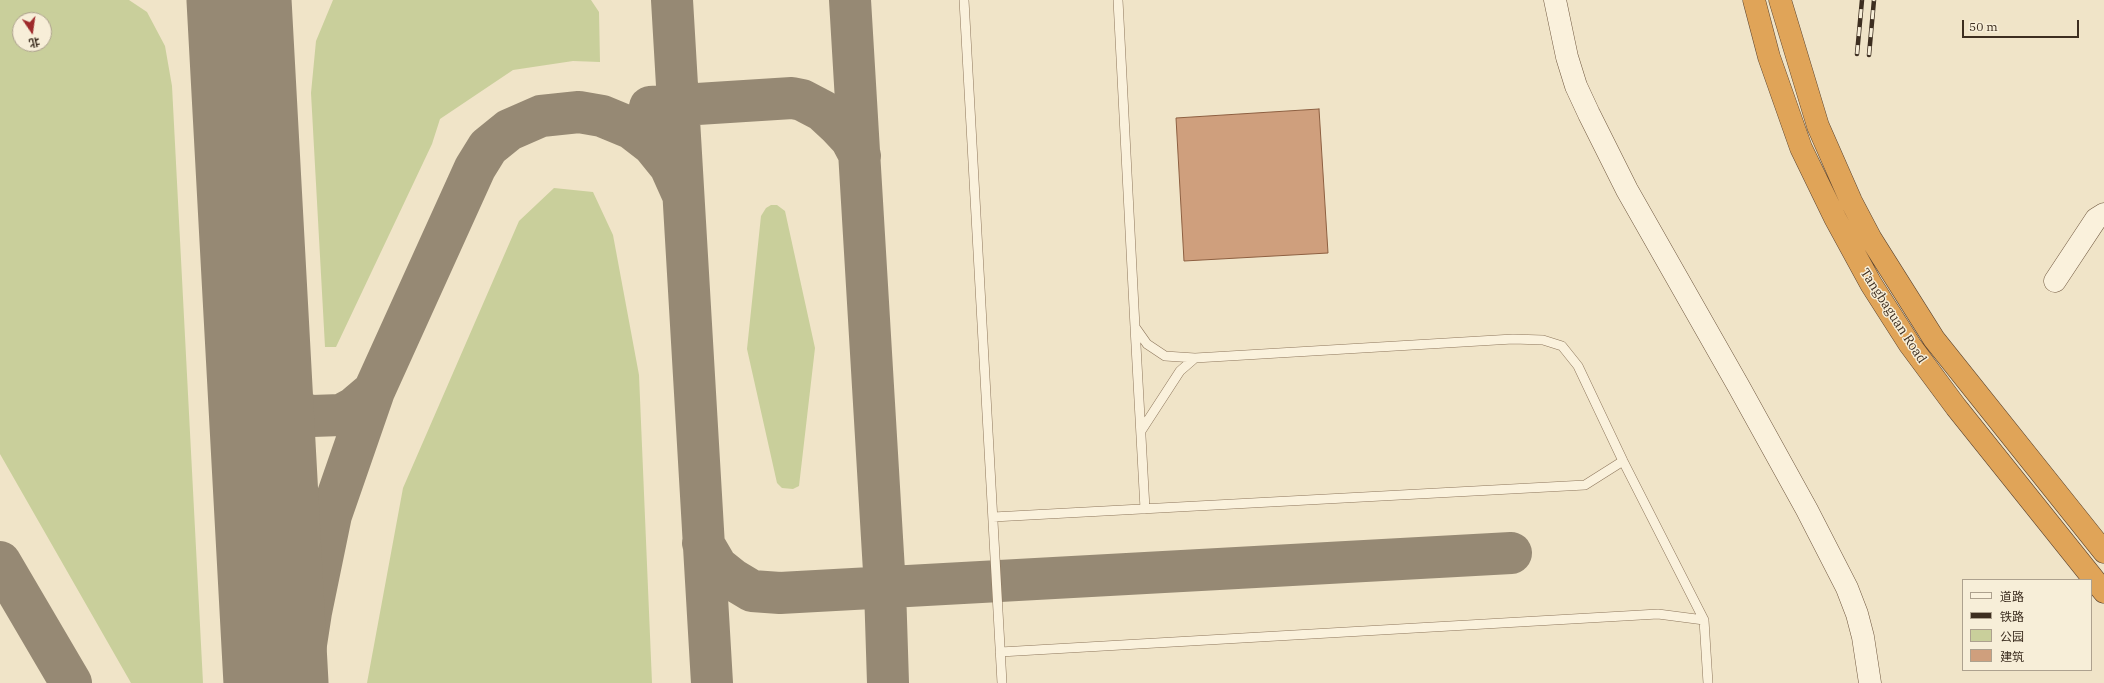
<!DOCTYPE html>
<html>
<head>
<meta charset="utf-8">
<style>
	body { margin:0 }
	#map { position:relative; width:2104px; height:683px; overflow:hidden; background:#f0e4c8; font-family:"IBM Plex Serif","Noto Sans SC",serif }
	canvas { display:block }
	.legend { position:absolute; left:1962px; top:579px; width:130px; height:92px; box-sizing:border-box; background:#f7eed8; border:1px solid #ada18e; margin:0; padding:5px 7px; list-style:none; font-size:12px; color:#3d2e20 }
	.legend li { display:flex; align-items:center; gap:8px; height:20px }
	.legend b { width:20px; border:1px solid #ada18e }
	.north { position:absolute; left:12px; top:12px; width:40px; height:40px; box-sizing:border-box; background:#f7eed8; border:1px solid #ada18e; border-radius:50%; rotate:167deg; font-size:11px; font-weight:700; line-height:16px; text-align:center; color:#3d2e20 }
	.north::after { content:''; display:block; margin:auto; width:14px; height:18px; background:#9e2a2b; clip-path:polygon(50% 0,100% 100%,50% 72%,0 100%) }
	.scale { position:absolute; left:1962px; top:20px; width:117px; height:18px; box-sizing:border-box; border:2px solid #3d2e20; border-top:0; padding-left:5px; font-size:12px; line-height:14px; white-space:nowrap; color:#3d2e20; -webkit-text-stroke:3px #f7eed8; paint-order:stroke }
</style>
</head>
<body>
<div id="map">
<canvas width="2104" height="683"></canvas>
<ul class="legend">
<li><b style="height:5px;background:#faf1dc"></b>道路</li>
<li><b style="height:5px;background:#3d2e20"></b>铁路</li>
<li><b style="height:11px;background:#c9cf9b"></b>公园</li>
<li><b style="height:11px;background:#cf9f7d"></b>建筑</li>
</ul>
<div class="north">北</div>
<div class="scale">50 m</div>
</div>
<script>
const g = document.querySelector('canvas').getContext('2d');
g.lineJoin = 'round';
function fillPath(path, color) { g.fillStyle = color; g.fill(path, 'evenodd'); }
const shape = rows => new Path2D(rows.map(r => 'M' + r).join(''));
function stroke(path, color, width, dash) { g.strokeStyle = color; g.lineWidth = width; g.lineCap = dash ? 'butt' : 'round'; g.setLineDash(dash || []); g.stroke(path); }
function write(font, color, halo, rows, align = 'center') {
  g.font = font + ' "IBM Plex Serif",serif'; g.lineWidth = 3; g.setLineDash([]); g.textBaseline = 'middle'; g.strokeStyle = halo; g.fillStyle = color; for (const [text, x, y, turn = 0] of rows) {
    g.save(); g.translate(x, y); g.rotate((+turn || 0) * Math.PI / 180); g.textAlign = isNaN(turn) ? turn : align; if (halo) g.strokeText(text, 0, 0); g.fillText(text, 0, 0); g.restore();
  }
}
const green = shape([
	[0,0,129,0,147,12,165,46,172,86,203,683,131,683,0,454],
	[20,20,44,20,44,44,20,44],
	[333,0,591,0,599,12,600,62,573,61,513,70,440,119,432,144,336,347,325,347,311,93,316,41],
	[554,188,593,192,613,235,639,375,652,683,367,683,403,488,519,221],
	[771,205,777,205,785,211,815,348,799,486,793,489,782,488,777,483,747,349,761,216,766,208]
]);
const taxiway = shape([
	[227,0,241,39],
	[672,0,712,683],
	[850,0,885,588,888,683],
	[650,107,792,98,802,100,823,111,837,124,851,139,860,156],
	[259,363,276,394,285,404,297,412,312,416,341,415,354,408,374,391],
	[703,543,717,567,732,579,752,591,780,593,1511,553],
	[0,562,71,683],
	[300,683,311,612,331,515,374,391,475,168,488,147,509,130,541,116,579,112,602,116,631,128,653,145,670,166,683,195]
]);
const runway = shape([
	[239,0,276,683]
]);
const building = shape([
	[1319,109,1328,253,1184,261,1176,118,1319,109]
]);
const lane = shape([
	[964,0,1002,683],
	[1118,0,1135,327,1147,344,1165,356,1195,358,1513,339,1543,340,1562,346,1578,366,1623,461,1704,620,1708,683],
	[1135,327,1145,509],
	[1141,431,1180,371,1195,358],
	[993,517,1585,485,1623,461],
	[1000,652,1658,614,1704,620]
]);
const secondary = shape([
	[1555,0,1567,57,1576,86,1589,114,1627,190,1739,387,1807,510,1847,588,1857,614,1863,637,1870,683],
	[2055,281,2096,219,2104,214]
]);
const highway = shape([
	[1754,0,1769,57,1801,148,1835,218,1871,284,1910,345,1956,407,2104,592],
	[1780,0,1818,126,1851,201,1871,239,1934,339,2104,552]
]);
const rail = shape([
	[1857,54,1862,0],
	[1869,55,1874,0]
]);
const streetNames = [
	["Tangbaguan Road",1893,316,57]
];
fillPath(green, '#c9cf9b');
stroke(taxiway, '#968974', 42);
stroke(runway, '#968974', 105);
fillPath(building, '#cf9f7d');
stroke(building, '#8d5f41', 1);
stroke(lane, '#8d765c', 10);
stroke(secondary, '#6f573f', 23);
stroke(highway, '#5b4430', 23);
stroke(lane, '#faf1dc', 9);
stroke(secondary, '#faf1dc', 22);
stroke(highway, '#e0a458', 22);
stroke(rail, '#3d2e20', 4.5);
stroke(rail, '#f7eed8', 3, [9]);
write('13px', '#3d2e20', '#f7eed8', streetNames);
</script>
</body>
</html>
